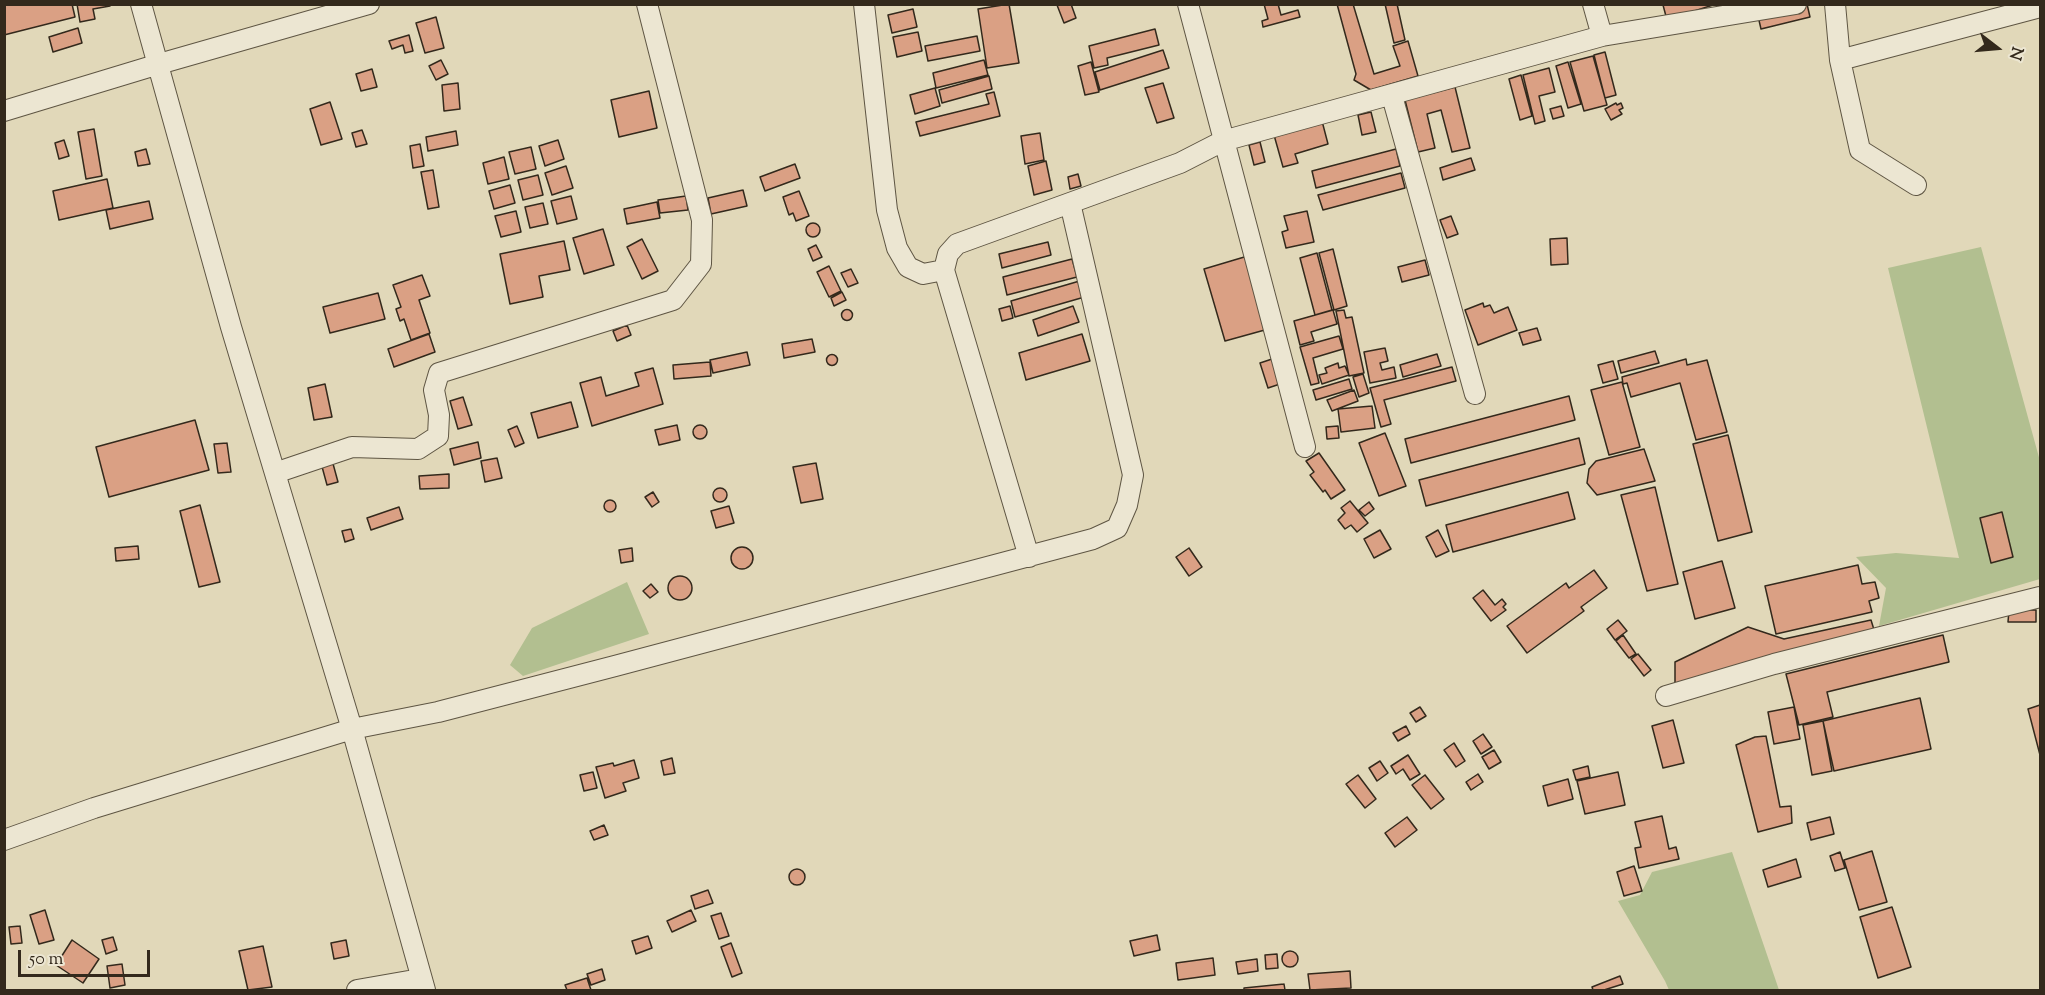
<!DOCTYPE html>
<html>
<head>
<meta charset="utf-8">
<style>
	body { margin:0 }
	#map { position:relative; width:2045px; height:995px; overflow:hidden; background:#e1d8b9; font-family:"Sorts Mill Goudy",serif }
	canvas { display:block }
	.frame { position:absolute; inset:0; border:6px solid #33291c; pointer-events:none }
	.north { position:absolute; left:1967px; top:18px; width:60px; height:60px; -webkit-text-stroke:4px #ece6d2; paint-order:stroke; rotate:106deg; font-size:16px; font-weight:700; line-height:24px; text-align:center; color:#33291c }
	.north::after { content:''; display:block; margin:auto; width:21px; height:27px; background:#33291c; clip-path:polygon(50% 0,100% 100%,50% 72%,0 100%) }
	.scale { position:absolute; left:18px; top:950px; width:132px; height:27px; box-sizing:border-box; border:3px solid #33291c; border-top:0; padding-left:8px; font-size:18px; line-height:21px; white-space:nowrap; color:#33291c; -webkit-text-stroke:4px #ece6d2; paint-order:stroke }
</style>
</head>
<body>
<div id="map">
<canvas width="2045" height="995"></canvas>
<div class="frame"></div>
<div class="north">N</div>
<div class="scale">50 m</div>
</div>
<script>
const g = document.querySelector('canvas').getContext('2d');
g.lineJoin = 'round';
function fillPath(path, color) { g.fillStyle = color; g.fill(path, 'evenodd'); }
const shape = rows => new Path2D(rows.map(r => 'M' + r).join(''));
function stroke(path, color, width, dash) { g.strokeStyle = color; g.lineWidth = width; g.lineCap = dash ? 'butt' : 'round'; g.setLineDash(dash || []); g.stroke(path); }
const green = shape([
	[1981,247,2040,461,2040,579,1879,626,1886,588,1856,557,1896,553,1959,558,1888,268],
	[627,582,649,634,523,676,510,665,532,628],
	[1732,852,1779,990,1669,990,1665,981,1618,901,1640,895,1652,872]
]);
const building = shape([
	[9,4,72,4,75,17,4,35,4,6,9,4],
	[77,4,110,4,110,6,93,9,95,19,80,22,77,4],
	[1009,4,1019,63,987,68,978,9,1009,4],
	[1071,4,1076,18,1064,23,1057,5,1071,4],
	[1264,4,1278,4,1281,15,1298,10,1300,17,1263,27,1262,21,1268,19,1264,4],
	[1337,4,1353,4,1374,74,1400,66,1393,46,1408,41,1418,76,1371,90,1354,80,1356,74,1337,4],
	[1385,4,1397,4,1405,40,1394,43,1385,4],
	[1716,4,1667,20,1663,5,1664,4,1716,4],
	[1804,4,1807,4,1810,17,1761,29,1758,16,1804,4],
	[913,9,917,27,892,33,888,15,913,9],
	[436,17,444,48,425,53,416,23,436,17],
	[78,28,82,43,53,52,49,37,78,28],
	[1155,29,1159,45,1107,58,1108,65,1094,68,1089,46,1155,29],
	[918,32,922,51,897,57,893,37,918,32],
	[409,35,413,51,405,53,403,45,392,49,389,41,409,35],
	[977,36,980,51,928,61,925,46,977,36],
	[1163,50,1169,68,1100,90,1095,72,1163,50],
	[1605,52,1616,95,1605,98,1594,55,1605,52],
	[1593,56,1607,105,1584,111,1570,62,1593,56],
	[441,60,448,74,436,80,429,66,441,60],
	[984,60,988,75,936,88,933,73,984,60],
	[1091,62,1099,92,1085,95,1078,66,1091,62],
	[1568,62,1581,104,1568,108,1556,66,1568,62],
	[1549,68,1555,92,1539,96,1545,121,1535,124,1523,75,1549,68],
	[372,69,377,87,361,91,356,74,372,69],
	[1521,75,1532,116,1520,120,1509,79,1521,75],
	[989,76,992,89,942,103,939,90,989,76],
	[458,83,460,109,444,111,442,85,458,83],
	[1163,83,1174,118,1157,123,1145,88,1163,83],
	[1455,87,1470,148,1452,152,1441,110,1427,114,1435,148,1418,152,1405,100,1455,87],
	[935,88,940,106,915,114,910,95,935,88],
	[649,91,657,128,619,137,611,100,649,91],
	[994,92,1000,116,920,136,916,122,989,104,986,94,994,92],
	[330,102,342,139,321,145,310,109,330,102],
	[1616,103,1617,105,1621,103,1623,108,1619,110,1622,114,1611,120,1605,109,1616,103],
	[1561,106,1564,116,1553,119,1550,109,1561,106],
	[1371,112,1376,132,1362,135,1358,115,1371,112],
	[1322,121,1328,144,1295,154,1298,163,1283,167,1274,135,1322,121],
	[94,129,102,176,86,179,78,132,94,129],
	[362,130,367,144,356,147,352,133,362,130],
	[456,131,458,145,428,151,426,137,456,131],
	[1040,133,1044,160,1025,164,1021,136,1040,133],
	[64,140,69,156,59,159,55,143,64,140],
	[558,140,564,159,545,166,539,146,558,140],
	[1260,142,1265,162,1254,165,1249,145,1260,142],
	[420,144,424,166,413,168,410,146,420,144],
	[531,147,536,169,515,174,509,152,531,147],
	[146,149,150,164,138,166,135,152,146,149],
	[1396,149,1400,166,1316,188,1312,171,1396,149],
	[504,157,509,179,488,184,483,163,504,157],
	[1471,158,1475,170,1443,180,1440,168,1471,158],
	[1046,161,1052,190,1034,195,1028,166,1046,161],
	[795,164,800,178,765,191,760,177,795,164],
	[566,166,573,188,552,195,545,173,566,166],
	[433,170,439,207,428,209,421,172,433,170],
	[1401,173,1405,188,1323,210,1318,195,1401,173],
	[1078,174,1081,186,1070,189,1068,177,1078,174],
	[538,175,543,195,523,200,518,180,538,175],
	[107,179,113,208,59,220,53,191,107,179],
	[510,185,515,203,494,209,489,191,510,185],
	[743,190,747,206,711,214,708,198,743,190],
	[799,191,809,216,796,221,793,213,789,215,783,197,799,191],
	[571,196,577,219,557,224,551,201,571,196],
	[686,196,688,210,660,213,658,200,686,196],
	[149,201,153,219,110,229,106,210,149,201],
	[657,202,660,218,627,224,624,209,657,202],
	[543,203,548,224,530,228,525,207,543,203],
	[516,211,521,232,501,237,495,216,516,211],
	[1307,211,1314,242,1286,248,1282,232,1288,230,1284,216,1307,211],
	[1451,216,1458,234,1447,238,1440,220,1451,216],
	'806 230a7 7 0 1 1 14 0a7 7 0 1 1-14 0Z',
	[603,229,614,265,584,274,573,238,603,229],
	[1567,238,1568,264,1551,265,1550,239,1567,238],
	[642,239,658,271,642,279,627,247,642,239],
	[564,241,570,270,539,276,543,297,510,304,500,254,564,241],
	[1048,242,1051,255,1002,268,999,254,1048,242],
	[816,245,822,257,813,261,808,249,816,245],
	[1333,249,1347,306,1334,310,1319,253,1333,249],
	[1317,253,1332,310,1315,315,1300,258,1317,253],
	[1251,255,1272,328,1225,341,1204,269,1251,255],
	[1072,259,1077,277,1007,295,1003,277,1072,259],
	[1425,260,1429,275,1402,282,1398,267,1425,260],
	[829,266,841,291,829,297,817,272,829,266],
	[851,269,858,283,848,287,841,273,851,269],
	[422,275,430,296,419,300,430,333,411,340,404,319,400,321,396,309,401,307,393,285,422,275],
	[1083,280,1088,296,1015,317,1011,301,1083,280],
	[842,292,846,300,834,306,831,298,842,292],
	[378,293,385,319,330,333,323,307,378,293],
	[1483,303,1484,307,1490,305,1494,313,1508,307,1517,330,1478,345,1465,310,1483,303],
	[1010,306,1013,318,1002,321,999,309,1010,306],
	[1073,306,1079,322,1038,336,1033,320,1073,306],
	'841.5 315a5.5 5.5 0 1 1 11 0a5.5 5.5 0 1 1-11 0Z',
	[1333,310,1337,324,1311,332,1314,341,1300,345,1294,321,1333,310],
	[1344,310,1346,318,1352,317,1364,373,1349,376,1336,311,1344,310],
	[627,325,631,335,617,341,613,331,627,325],
	[1537,328,1541,340,1523,345,1519,333,1537,328],
	[429,334,435,352,394,367,388,349,429,334],
	[1082,334,1090,361,1026,380,1019,353,1082,334],
	[1339,336,1343,349,1313,358,1319,383,1311,385,1300,347,1339,336],
	[812,339,815,352,784,358,782,344,812,339],
	[1385,348,1388,361,1380,363,1382,370,1394,367,1396,378,1370,383,1364,352,1385,348],
	[1655,351,1659,363,1621,373,1618,361,1655,351],
	[747,352,750,365,713,373,710,360,747,352],
	[1437,354,1441,366,1403,377,1400,365,1437,354],
	'826.5 360a5.5 5.5 0 1 1 11 0a5.5 5.5 0 1 1-11 0Z',
	[1275,358,1283,383,1268,388,1260,363,1275,358],
	[1686,359,1687,365,1707,360,1727,432,1696,440,1680,383,1631,397,1627,383,1623,384,1622,377,1686,359],
	[1613,361,1618,379,1603,383,1598,365,1613,361],
	[710,362,711,376,674,379,673,365,710,362],
	[1338,363,1339,368,1345,366,1349,375,1322,384,1319,375,1327,373,1325,368,1338,363],
	[1452,367,1456,381,1384,400,1391,424,1381,427,1370,388,1452,367],
	[653,368,663,404,592,426,580,383,601,377,606,396,639,386,635,373,653,368],
	[1363,374,1369,393,1359,397,1353,377,1363,374],
	[1349,379,1352,389,1316,400,1313,390,1349,379],
	[1622,382,1640,447,1609,455,1591,390,1622,382],
	[325,384,332,417,314,420,308,388,325,384],
	[1354,390,1358,401,1332,411,1327,400,1354,390],
	[1569,396,1575,420,1411,463,1405,439,1569,396],
	[463,397,472,425,458,429,450,401,463,397],
	[571,402,578,427,538,438,531,413,571,402],
	[1372,406,1375,428,1341,432,1338,409,1372,406],
	[195,420,209,470,109,497,96,447,195,420],
	[677,425,680,440,659,445,655,430,677,425],
	'693 432a7 7 0 1 1 14 0a7 7 0 1 1-14 0Z',
	[517,426,524,443,515,447,508,430,517,426],
	[1338,426,1339,438,1327,439,1326,427,1338,426],
	[1385,433,1406,486,1379,496,1359,443,1385,433],
	[1728,435,1752,532,1718,541,1693,444,1728,435],
	[1579,438,1585,464,1426,506,1419,480,1579,438],
	[478,442,481,458,454,465,450,449,478,442],
	[227,443,231,472,218,473,214,444,227,443],
	[1644,449,1655,481,1597,495,1587,483,1589,469,1596,461,1644,449],
	[1319,453,1345,490,1331,499,1325,490,1323,492,1310,475,1314,472,1306,461,1319,453],
	[497,458,502,478,485,482,481,461,497,458],
	[332,460,338,482,327,485,321,463,332,460],
	[816,463,823,499,801,503,793,467,816,463],
	[449,474,449,488,420,489,419,476,449,474],
	[1655,487,1678,584,1647,591,1621,495,1655,487],
	'713 495a7 7 0 1 1 14 0a7 7 0 1 1-14 0Z',
	[653,492,659,502,652,507,645,497,653,492],
	[1568,492,1575,519,1453,552,1446,525,1568,492],
	'604 506a6 6 0 1 1 12 0a6 6 0 1 1-12 0Z',
	[1350,501,1368,523,1357,532,1351,525,1345,529,1338,520,1345,513,1341,508,1350,501],
	[1369,502,1374,509,1365,516,1359,510,1369,502],
	[200,505,220,582,199,587,180,511,200,505],
	[729,506,734,523,716,528,711,511,729,506],
	[399,507,403,519,371,530,367,518,399,507],
	[2002,512,2013,557,1991,563,1980,518,2002,512],
	[351,529,354,539,345,542,342,531,351,529],
	[1380,530,1391,549,1374,558,1364,539,1380,530],
	[1438,530,1449,551,1436,557,1426,537,1438,530],
	[138,546,139,559,116,561,115,548,138,546],
	'731 558a11 11 0 1 1 22 0a11 11 0 1 1-22 0Z',
	[632,548,633,561,621,563,619,550,632,548],
	[1189,548,1202,567,1189,576,1176,557,1189,548],
	[1722,561,1735,608,1695,619,1683,572,1722,561],
	[1858,565,1862,584,1875,582,1879,598,1869,601,1872,612,1776,634,1765,586,1858,565],
	[1594,570,1607,588,1581,607,1584,611,1527,653,1507,626,1566,583,1569,588,1594,570],
	'668 588a12 12 0 1 1 24 0a12 12 0 1 1-24 0Z',
	[651,584,658,592,650,598,643,591,651,584],
	[1483,590,1495,605,1502,599,1506,604,1503,607,1506,610,1491,621,1473,598,1483,590],
	[2009,610,2036,610,2036,622,2008,622,2009,610],
	[1618,620,1627,631,1615,640,1607,629,1618,620],
	[1871,620,1875,633,1675,689,1675,662,1748,627,1784,639,1871,620],
	[1623,635,1636,654,1629,658,1616,641,1623,635],
	[1943,635,1949,662,1827,692,1833,717,1799,725,1786,674,1943,635],
	[1638,654,1651,670,1644,676,1631,659,1638,654],
	[1920,698,1931,749,1834,771,1823,721,1920,698],
	[2040,705,2040,755,2028,709,2040,705],
	[1420,707,1426,716,1416,722,1410,713,1420,707],
	[1794,707,1800,739,1774,744,1768,712,1794,707],
	[1673,720,1684,763,1663,768,1652,726,1673,720],
	[1823,721,1832,771,1812,775,1803,725,1823,721],
	[1406,726,1410,734,1398,741,1393,733,1406,726],
	[1483,734,1492,747,1481,754,1473,741,1483,734],
	[1766,736,1780,807,1791,806,1792,823,1758,832,1736,745,1755,737,1766,736],
	[1454,743,1465,761,1456,767,1444,750,1454,743],
	[1494,750,1501,762,1489,769,1482,757,1494,750],
	[1408,755,1420,774,1410,780,1403,769,1396,774,1391,766,1408,755],
	[672,758,675,773,664,775,661,761,672,758],
	[634,760,639,778,623,783,626,791,605,798,596,767,613,763,614,766,634,760],
	[1380,761,1388,773,1377,781,1369,768,1380,761],
	[1588,766,1590,777,1576,780,1573,770,1588,766],
	[593,772,597,788,584,791,580,775,593,772],
	[1618,772,1625,805,1585,814,1577,781,1618,772],
	[1478,774,1483,782,1471,790,1466,782,1478,774],
	[1358,775,1376,799,1365,808,1346,784,1358,775],
	[1425,775,1444,799,1431,809,1412,785,1425,775],
	[1568,779,1573,799,1548,806,1543,786,1568,779],
	[1662,816,1669,849,1676,847,1679,859,1639,868,1635,848,1641,847,1635,822,1662,816],
	[1407,817,1417,830,1395,847,1385,833,1407,817],
	[1830,817,1834,834,1811,840,1807,823,1830,817],
	[604,825,608,835,594,840,590,831,604,825],
	[1872,851,1887,902,1859,910,1844,860,1872,851],
	[1840,852,1845,868,1835,871,1830,856,1840,852],
	[1796,859,1801,877,1768,887,1763,870,1796,859],
	[1634,866,1642,891,1624,896,1617,872,1634,866],
	'789 877a8 8 0 1 1 16 0a8 8 0 1 1-16 0Z',
	[708,890,713,903,695,909,691,896,708,890],
	[1892,907,1911,967,1878,978,1860,917,1892,907],
	[45,910,54,940,39,944,30,915,45,910],
	[691,910,696,921,672,932,667,921,691,910],
	[721,913,729,936,719,939,711,916,721,913],
	[20,926,22,943,11,944,9,927,20,926],
	[1157,935,1160,950,1134,956,1130,941,1157,935],
	[648,936,652,948,636,954,632,941,648,936],
	[113,937,117,950,106,954,102,940,113,937],
	[72,940,99,959,83,983,56,965,72,940],
	[346,940,349,956,334,959,331,943,346,940],
	[731,943,742,973,732,977,721,947,731,943],
	[263,946,272,987,248,990,239,951,263,946],
	'1282 959a8 8 0 1 1 16 0a8 8 0 1 1-16 0Z',
	[1277,954,1278,968,1266,969,1265,955,1277,954],
	[1213,958,1215,975,1178,980,1176,963,1213,958],
	[1257,959,1258,971,1238,974,1236,962,1257,959],
	[122,964,125,985,110,988,107,966,122,964],
	[602,969,605,980,591,985,587,974,602,969],
	[1350,971,1351,988,1310,990,1308,974,1350,971],
	[1620,976,1623,984,1604,990,1593,990,1592,987,1620,976],
	[587,978,591,990,567,990,565,985,587,978],
	[1284,984,1285,990,1244,990,1244,988,1284,984]
]);
const minor = shape([
	[141,4,231,327,352,729,425,990],
	[864,4,887,210,897,248,908,267,923,274,944,270,948,254,957,244,1180,163,1223,141,1602,36],
	[1188,4,1305,447],
	[1593,4,1602,36,1796,4],
	[1835,4,1840,60,1860,150,1916,185],
	[1840,60,2040,7],
	[1392,96,1475,394],
	[4,111,159,64,369,4],
	[944,270,1029,557],
	[275,473,352,447,418,449,438,436,439,415,434,390,439,373,673,300,701,264,702,220,647,4],
	[1666,696,1774,664,2040,597],
	[4,840,94,808,352,729,438,712,615,666,1093,539,1117,528,1127,505,1133,475,1070,203],
	[357,990,420,979]
]);
fillPath(green, '#b2bf90');
fillPath(building, '#daa084');
stroke(building, '#33291c', 1.5);
stroke(minor, '#5e5543', 22);
stroke(minor, '#ece6d2', 20);
</script>
</body>
</html>
